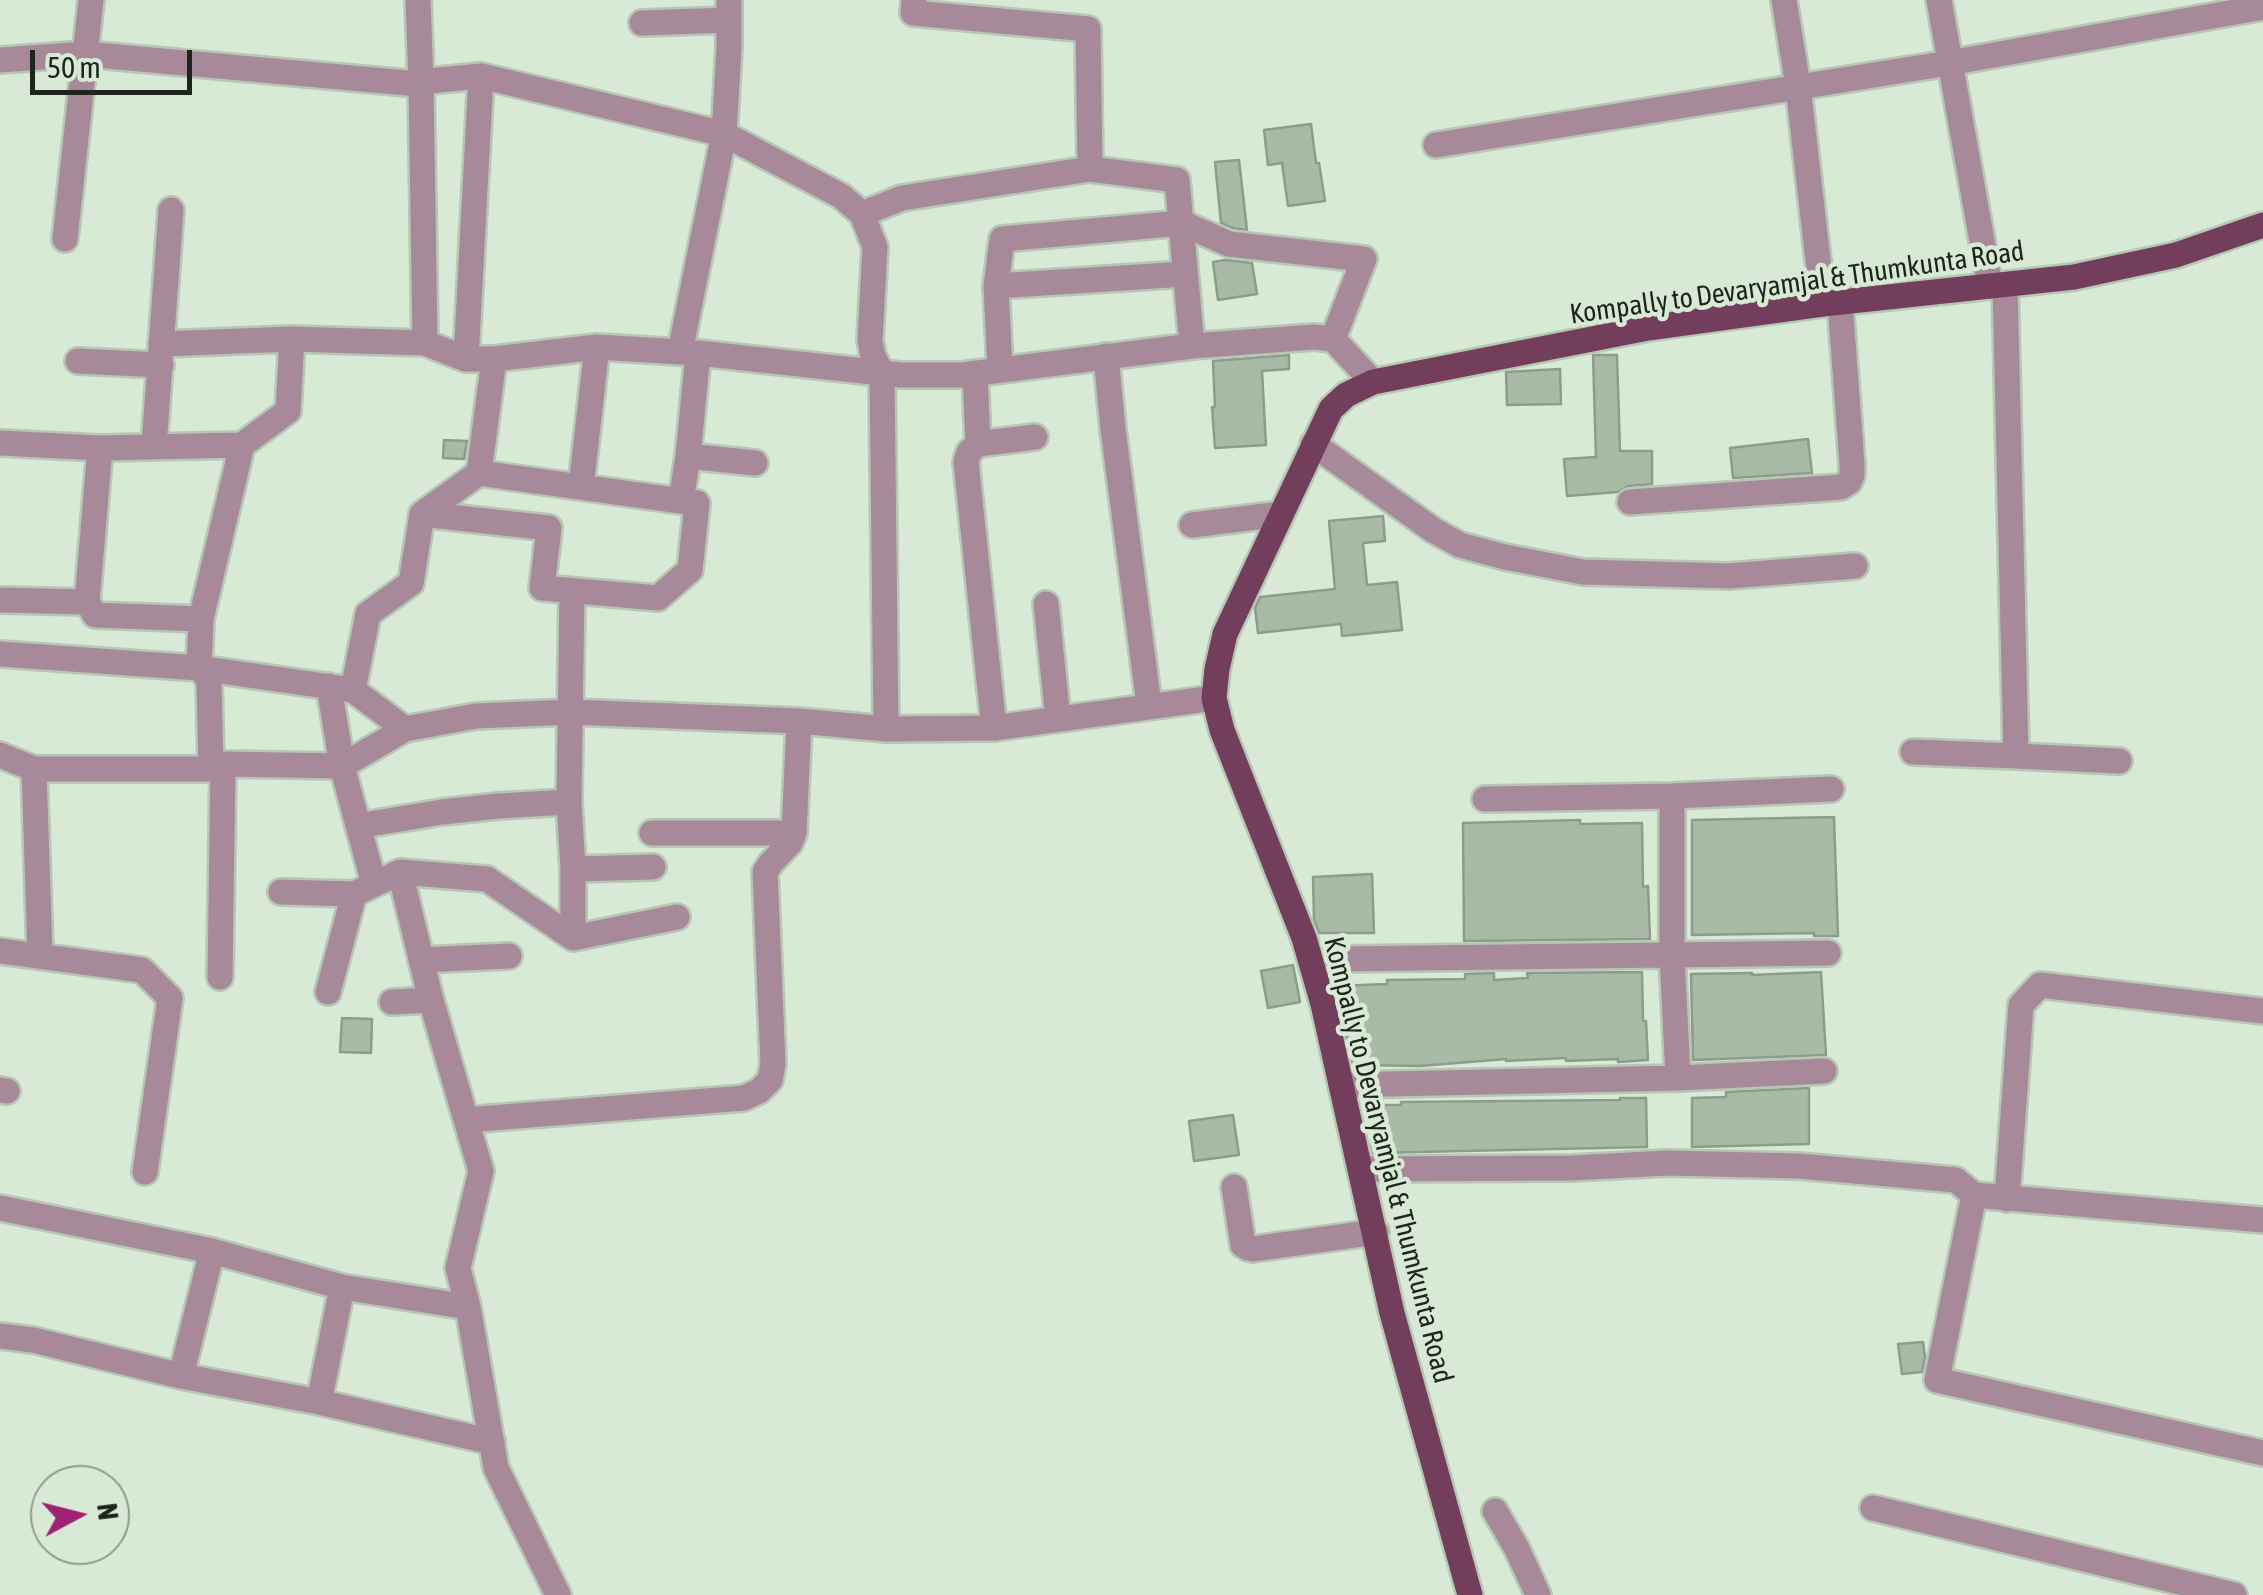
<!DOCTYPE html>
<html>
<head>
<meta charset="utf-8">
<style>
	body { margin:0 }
	#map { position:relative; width:2263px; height:1595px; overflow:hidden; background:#d8ead6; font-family:"Asap Condensed",sans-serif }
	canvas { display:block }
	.north { position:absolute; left:30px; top:1465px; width:100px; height:100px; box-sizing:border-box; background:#d8ead6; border:2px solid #8e9b8c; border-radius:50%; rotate:83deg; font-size:28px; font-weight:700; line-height:40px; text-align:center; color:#1e251d }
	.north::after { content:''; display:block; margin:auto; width:35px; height:45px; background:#9f2174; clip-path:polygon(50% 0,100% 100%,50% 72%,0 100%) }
	.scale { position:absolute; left:30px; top:50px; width:162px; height:45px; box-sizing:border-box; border:5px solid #1e251d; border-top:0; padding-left:12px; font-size:30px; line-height:35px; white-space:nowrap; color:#1e251d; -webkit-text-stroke:8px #d8ead6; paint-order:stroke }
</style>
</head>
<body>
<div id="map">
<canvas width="2263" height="1595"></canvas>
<div class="north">N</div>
<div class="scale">50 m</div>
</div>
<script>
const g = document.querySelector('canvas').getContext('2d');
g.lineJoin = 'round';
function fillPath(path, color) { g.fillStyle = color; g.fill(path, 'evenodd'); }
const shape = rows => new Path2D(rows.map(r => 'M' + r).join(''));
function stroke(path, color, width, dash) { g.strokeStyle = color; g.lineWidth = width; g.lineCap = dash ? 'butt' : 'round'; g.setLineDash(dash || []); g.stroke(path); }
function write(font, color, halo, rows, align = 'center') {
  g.font = font + ' "Asap Condensed",sans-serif'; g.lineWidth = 9; g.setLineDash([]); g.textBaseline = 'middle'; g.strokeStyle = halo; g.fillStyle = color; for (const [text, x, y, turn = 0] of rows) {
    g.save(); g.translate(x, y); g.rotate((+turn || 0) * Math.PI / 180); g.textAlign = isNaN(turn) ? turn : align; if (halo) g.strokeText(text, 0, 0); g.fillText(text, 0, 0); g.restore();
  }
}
const building = shape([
	[1311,124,1316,163,1319,163,1325,201,1288,206,1282,163,1268,165,1264,130,1311,124],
	[1239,160,1247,230,1233,228,1221,223,1215,162,1239,160],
	[1225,260,1252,263,1257,294,1218,300,1213,262,1225,260],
	[1289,355,1289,369,1262,371,1266,445,1215,448,1212,407,1215,407,1213,361,1289,355],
	[1593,355,1617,355,1620,451,1652,451,1652,484,1628,486,1618,492,1567,496,1564,459,1596,457,1593,355],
	[1560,369,1561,404,1507,405,1506,372,1560,369],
	[1808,439,1812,473,1733,478,1730,448,1808,439],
	[444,440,467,441,464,459,443,458,444,440],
	[1383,516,1385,541,1363,543,1367,585,1397,582,1402,630,1342,636,1341,624,1258,633,1255,608,1260,597,1335,589,1329,521,1383,516],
	[1834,817,1838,936,1814,936,1814,933,1692,935,1692,820,1834,817],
	[1580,820,1580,824,1642,823,1643,887,1648,886,1650,939,1464,941,1463,823,1580,820],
	[1372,874,1374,933,1319,933,1314,920,1313,877,1372,874],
	[1293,965,1300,1002,1268,1008,1261,971,1293,965],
	[1642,972,1643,1021,1646,1021,1648,1060,1618,1062,1618,1059,1566,1061,1566,1058,1506,1061,1506,1059,1420,1066,1353,1065,1335,986,1387,984,1387,980,1465,979,1465,974,1494,973,1494,980,1528,978,1527,973,1642,972],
	[1821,972,1826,1055,1693,1060,1691,974,1752,973,1752,975,1821,972],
	[342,1018,372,1019,371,1053,340,1052,342,1018],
	[1809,1088,1809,1144,1692,1147,1692,1098,1726,1097,1726,1092,1809,1088],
	[1620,1098,1646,1098,1647,1147,1373,1153,1371,1144,1371,1105,1401,1105,1401,1102,1620,1100,1620,1098],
	[1233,1115,1239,1155,1194,1161,1189,1121,1233,1115],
	[1923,1342,1925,1357,1922,1372,1902,1374,1898,1344,1923,1342]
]);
const minor = shape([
	[418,0,421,82,425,343],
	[914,0,913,13,1088,29,1090,169],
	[1784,0,1798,86,1823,304],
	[1939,0,1990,286],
	[642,23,729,20],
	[0,60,85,54,407,83,481,76,724,134,841,196,862,214,875,247,870,340,873,356,882,373,901,375,962,375,1192,346,1314,337,1333,339,1373,382],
	[1436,145,1949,63,2263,7],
	[862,214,902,198,1090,169,1177,180,1192,346],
	[65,239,91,0],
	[2005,285,2016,756,2119,761],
	[996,286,1185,274],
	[161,344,292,339,425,343,466,359,494,359,597,347,698,353,882,373,886,729],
	[680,352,724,134,729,47,729,0],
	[1106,356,1113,429,1149,705],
	[466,359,481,76],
	[78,361,161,365],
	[1000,370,996,286,1002,239,1182,223,1229,244,1364,259,1333,339],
	[975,373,978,444,969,452,966,462,994,728],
	[0,443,100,448,242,445],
	[978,444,1035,437],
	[1313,444,1433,530,1460,545,1505,557,1583,572,1729,576,1855,566],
	[154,446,171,210],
	[688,456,755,463],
	[479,473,681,501,688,456,698,353],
	[581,487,597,347],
	[1630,502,1841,487,1849,482,1852,475,1852,464,1840,302],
	[422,514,549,528,542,588,658,598,690,570,697,503,681,501],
	[1192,525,1281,514],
	[572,591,569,802,573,869,573,938],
	[0,600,87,602,95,615,201,619],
	[87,602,100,448],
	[1046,604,1058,719],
	[0,654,199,668,353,690,405,729,476,716,571,712,799,721,886,729,994,728,1214,698],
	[329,686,342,766,374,884],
	[353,690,368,614,411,583,422,514,479,473,494,359],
	[1913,752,2016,756],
	[0,755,34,769,211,769,223,764,342,766,405,729],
	[34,769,40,955],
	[211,769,209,679,199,668,201,619,242,445,288,411,292,339],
	[1485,799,1672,796],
	[358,826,442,812,498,806,569,802],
	[652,833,794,833],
	[573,869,653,867],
	[400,872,431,1000,481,1171,458,1268,468,1307,496,1468,558,1595],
	[281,892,354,894,400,872,487,879,573,938,677,917],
	[0,951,142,970,170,998,145,1172],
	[1337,959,1828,953],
	[421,960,509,956],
	[220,977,223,764],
	[328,992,354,894],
	[392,1002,431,1000],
	[1678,1078,1824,1071],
	[1341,1085,1678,1078,1672,955,1672,796,1831,789],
	[0,1090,7,1091],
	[466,1120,744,1098,759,1091,770,1080,773,1064,765,872,771,863,790,843,794,833,799,721],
	[1361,1169,1572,1168,1667,1163,1799,1166,1956,1180,1974,1195],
	[1234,1187,1243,1245,1248,1248,1253,1249,1376,1232],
	[2007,1199,2021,1005,2040,985,2263,1011],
	[0,1208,212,1251,342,1287,468,1307],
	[2263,1220,1974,1195,1937,1380,2263,1453],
	[0,1336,33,1340,181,1376,319,1402,492,1442],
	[181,1376,212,1251],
	[319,1402,342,1287],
	[1873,1508,2234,1595],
	[1495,1511,1517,1549,1538,1595]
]);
const major = shape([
	[1470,1595,1392,1313,1323,1004,1304,938,1222,730,1214,698,1217,669,1225,634,1331,409,1346,395,1373,382,1648,328,1823,304,2074,277,2176,255,2263,225]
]);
const streetNames = [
	["Kompally to Devaryamjal & Thumkunta Road",1797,283,-8],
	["Kompally to Devaryamjal & Thumkunta Road",1388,1160,76]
];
fillPath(building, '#a9bba7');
stroke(building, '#8c9e8b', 2.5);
stroke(minor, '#b7c7b5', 30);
stroke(major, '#b7c7b5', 30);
stroke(minor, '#a88999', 25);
stroke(major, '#723e5c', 25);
write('28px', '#1e251d', '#d8ead6', streetNames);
</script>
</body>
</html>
